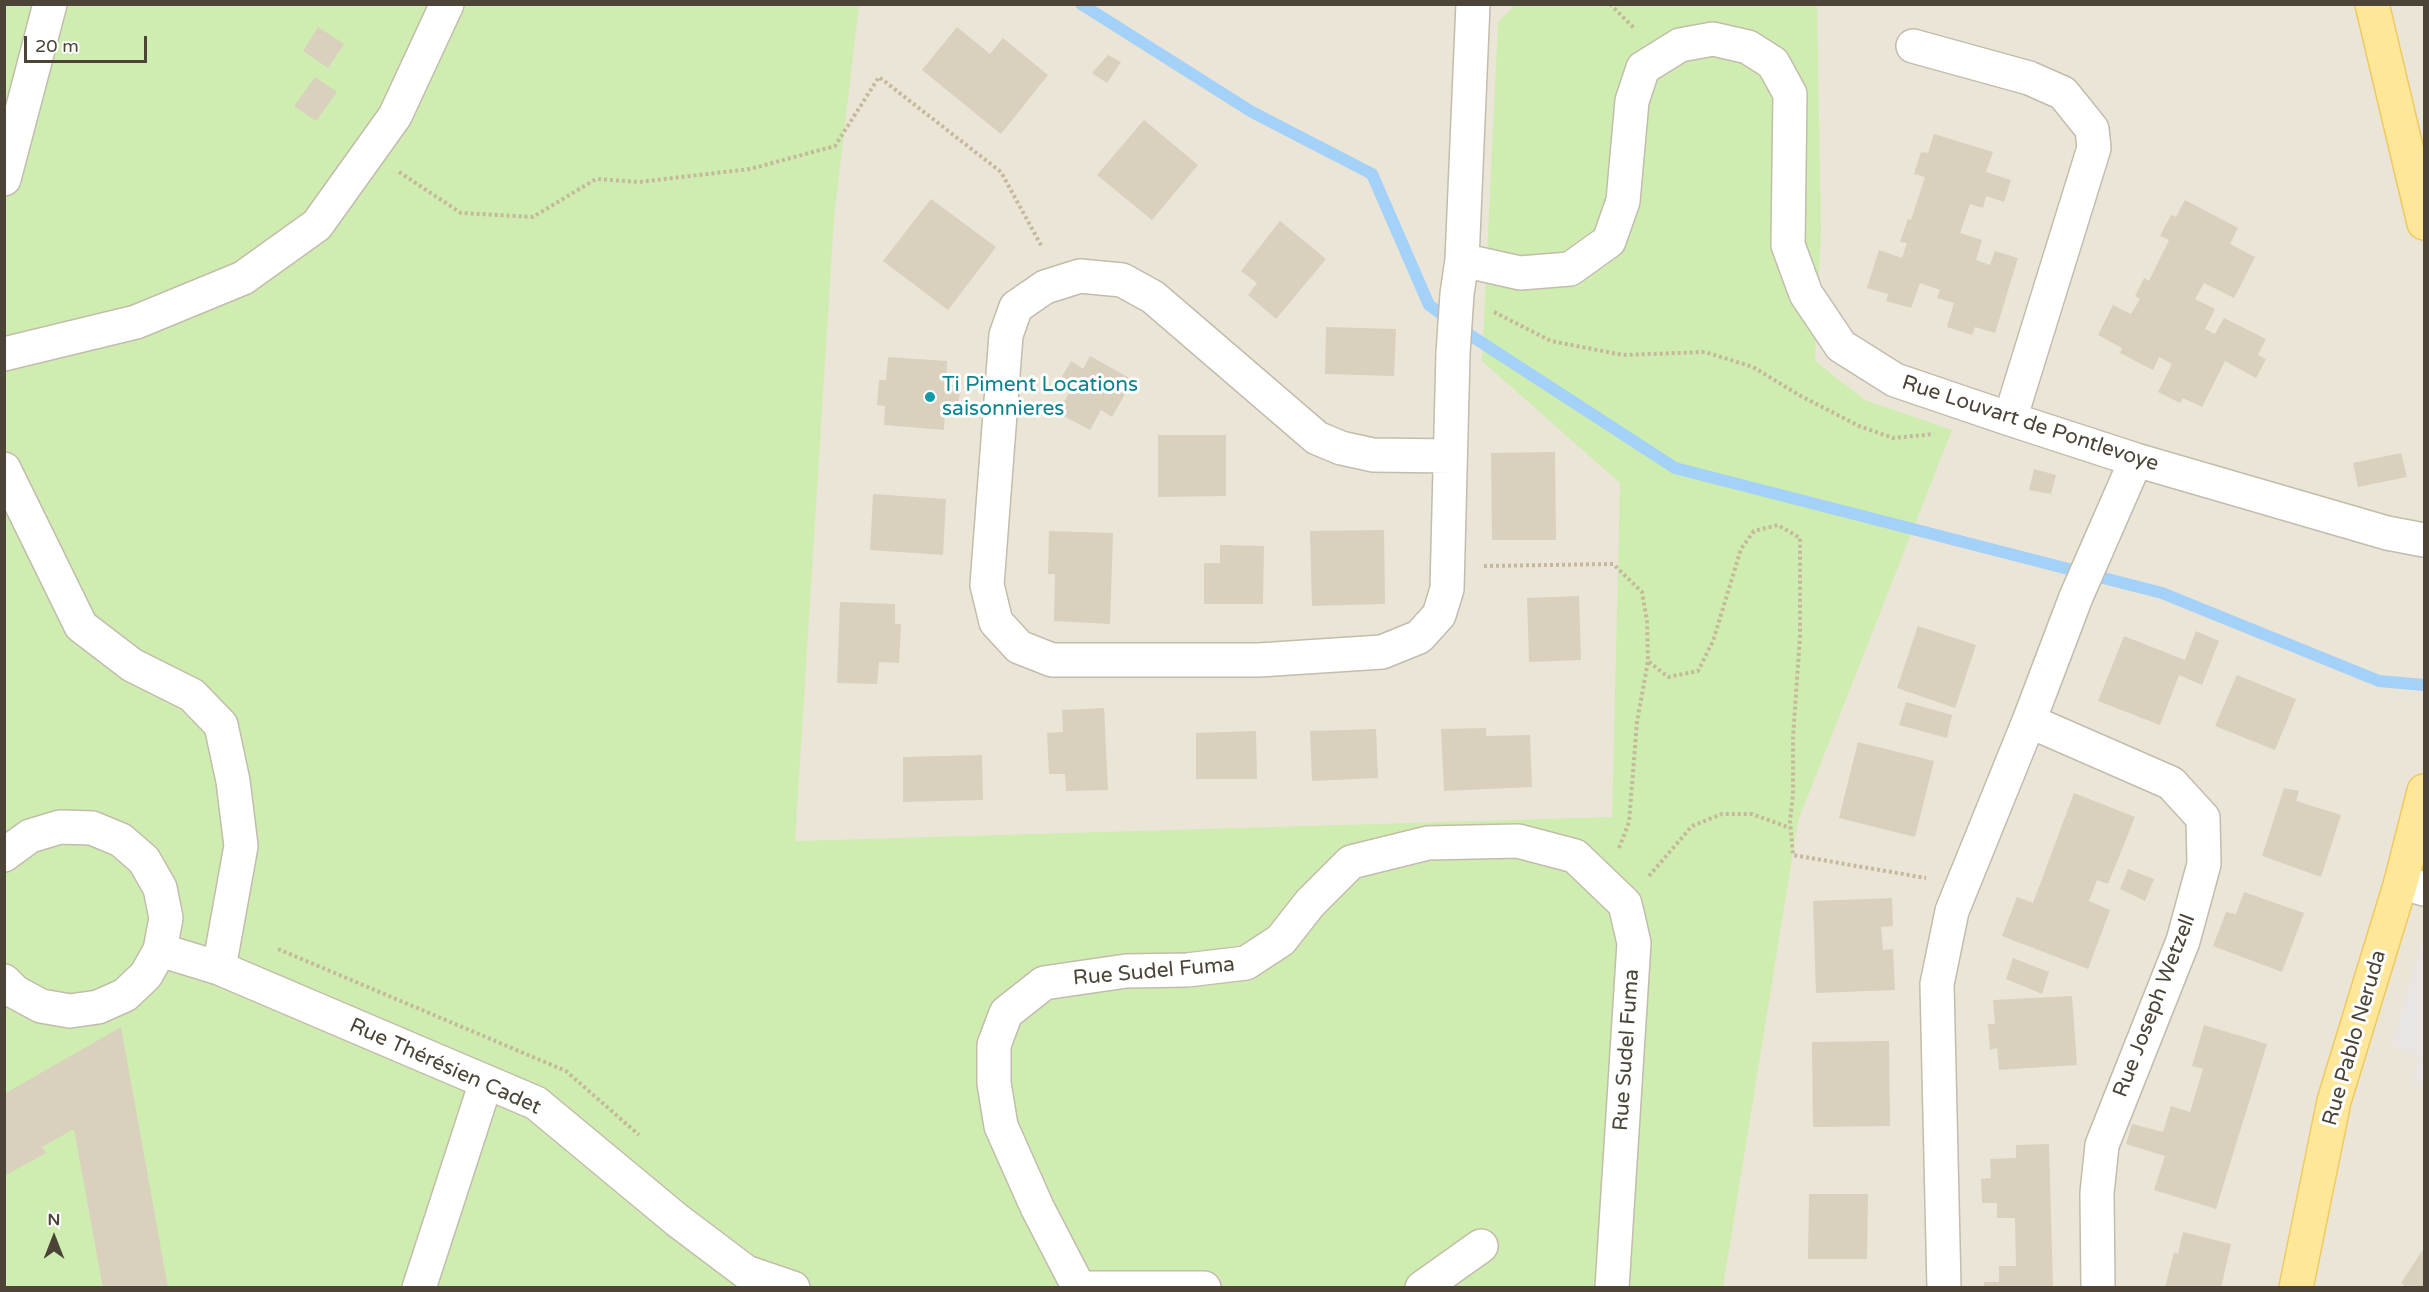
<!DOCTYPE html>
<html>
<head>
<meta charset="utf-8">
<style>
	body { margin:0 }
	#map { position:relative; width:2429px; height:1292px; overflow:hidden; background:#f6f3ea; font-family:"Varela Round",sans-serif }
	canvas { display:block }
	.frame { position:absolute; inset:0; border:6px solid #4b4437; pointer-events:none }
	.north { position:absolute; left:24px; top:1208px; width:60px; height:60px; -webkit-text-stroke:4px #fff; paint-order:stroke; rotate:0deg; font-size:16px; font-weight:700; line-height:24px; text-align:center; color:#4b4437 }
	.north::after { content:''; display:block; margin:auto; width:21px; height:27px; background:#4b4437; clip-path:polygon(50% 0,100% 100%,50% 72%,0 100%) }
	.scale { position:absolute; left:24px; top:36px; width:123px; height:27px; box-sizing:border-box; border:3px solid #4b4437; border-top:0; padding-left:8px; font-size:18px; line-height:21px; white-space:nowrap; color:#4b4437; -webkit-text-stroke:4px #fff; paint-order:stroke }
</style>
</head>
<body>
<div id="map">
<canvas width="2429" height="1292"></canvas>
<div class="frame"></div>
<div class="north">N</div>
<div class="scale">20 m</div>
</div>
<script>
const g = document.querySelector('canvas').getContext('2d');
g.lineJoin = 'round';
function fillPath(path, color) { g.fillStyle = color; g.fill(path, 'evenodd'); }
const shape = rows => new Path2D(rows.map(r => 'M' + r).join(''));
function stroke(path, color, width, dash) { g.strokeStyle = color; g.lineWidth = width; g.lineCap = dash ? 'butt' : 'round'; g.setLineDash(dash || []); g.stroke(path); }
function write(font, color, halo, rows, align = 'center') {
  g.font = font + ' "Varela Round",sans-serif'; g.lineWidth = 6; g.setLineDash([]); g.textBaseline = 'middle'; g.strokeStyle = halo; g.fillStyle = color; for (const [text, x, y, turn = 0] of rows) {
    g.save(); g.translate(x, y); g.rotate((+turn || 0) * Math.PI / 180); g.textAlign = isNaN(turn) ? turn : align; if (halo) g.strokeText(text, 0, 0); g.fillText(text, 0, 0); g.restore();
  }
}
const residential = shape([
	[5,5,2424,5,2424,1287,5,1287]
]);
const green = shape([
	[5,5,859,5,834,218,795,841,1612,817,1620,483,1482,361,1498,22,1515,5,1817,5,1821,232,1815,361,1865,400,1952,430,1798,821,1723,1287,5,1288]
]);
const parking = shape([
	[2424,936,2424,1087,2410,1084,2419,1058,2391,1045]
]);
const stream = shape([
	[1081,4,1252,112,1372,174,1429,305,1473,337,1675,468,2162,593,2379,681,2424,685]
]);
const building = shape([
	[318,27,344,44,328,68,303,51],
	[957,27,990,54,1003,38,1048,75,1001,134,922,70],
	[1108,55,1121,62,1107,83,1092,73],
	[315,77,337,92,316,121,294,106],
	[1144,120,1198,165,1152,220,1097,175],
	[1934,134,1993,152,1986,172,2011,180,2004,202,1986,196,1983,208,1970,204,1960,233,1982,240,1976,260,1990,265,1995,251,2018,258,1995,333,1975,327,1972,335,1947,327,1954,303,1937,298,1940,290,1920,283,1911,308,1886,301,1888,294,1867,288,1879,250,1902,258,1907,243,1900,242,1908,219,1911,220,1925,177,1914,174,1921,152,1928,153],
	[931,199,996,247,948,310,883,261],
	[2185,200,2238,228,2230,244,2255,257,2234,298,2204,283,2195,299,2215,309,2205,329,2215,334,2224,318,2266,339,2258,355,2266,359,2256,378,2225,361,2202,407,2183,398,2180,403,2158,392,2172,364,2159,357,2153,370,2120,353,2122,348,2098,335,2113,305,2131,314,2140,299,2135,296,2144,278,2149,281,2169,240,2160,236,2171,215,2176,217],
	[1280,221,1326,259,1276,319,1248,295,1257,283,1241,271],
	[1326,327,1396,329,1394,376,1325,374],
	[1090,356,1133,380,1112,417,1101,410,1090,430,1058,413,1069,393,1056,387,1071,361,1083,369],
	[888,357,947,361,946,384,960,385,958,410,945,409,944,430,884,425,885,406,877,405,879,380,886,380],
	[1158,435,1226,435,1226,496,1158,497],
	[1555,452,1556,540,1492,540,1491,453],
	[2401,453,2407,477,2358,487,2353,463],
	[2034,469,2056,475,2051,494,2029,490],
	[873,494,946,499,943,555,870,550],
	[1384,530,1385,604,1312,606,1310,531],
	[1049,531,1113,533,1110,624,1054,621,1055,574,1048,574],
	[1220,545,1264,546,1263,604,1204,604,1204,563,1220,563],
	[1579,596,1581,660,1529,662,1527,598],
	[840,602,895,604,895,624,901,624,899,663,879,662,877,684,837,683],
	[1918,626,1976,645,1955,708,1897,688],
	[2196,631,2219,641,2202,685,2179,675,2160,725,2098,701,2124,636,2185,660],
	[2237,675,2296,699,2275,750,2215,726],
	[1906,702,1952,715,1947,738,1899,725],
	[1104,708,1108,790,1066,791,1065,774,1049,774,1047,733,1063,732,1062,710],
	[1486,728,1486,736,1530,735,1532,787,1444,791,1441,729],
	[1376,729,1378,778,1312,781,1310,731],
	[1256,731,1257,779,1196,779,1196,733],
	[1858,742,1934,761,1915,837,1839,818],
	[982,755,983,800,903,802,903,757],
	[2284,788,2299,791,2296,801,2341,815,2321,877,2262,856],
	[2074,793,2135,817,2108,884,2097,880,2089,901,2110,910,2088,969,2002,936,2017,897,2033,903],
	[2128,869,2154,879,2145,901,2120,889],
	[2244,892,2304,913,2282,972,2213,946,2226,912,2236,914],
	[1892,898,1893,926,1881,927,1883,950,1893,949,1895,990,1816,993,1813,901],
	[2013,958,2049,972,2042,994,2006,979],
	[2072,996,2077,1065,1999,1070,1997,1048,1990,1050,1988,1024,1995,1024,1993,1000],
	[2204,1025,2267,1044,2216,1209,2154,1190,2165,1156,2126,1144,2132,1124,2163,1132,2171,1106,2190,1112,2203,1069,2192,1066],
	[121,1027,168,1288,103,1288,74,1129,42,1147,46,1153,4,1176,4,1094],
	[1889,1041,1890,1126,1813,1127,1812,1042],
	[2049,1144,2053,1288,1984,1288,1984,1282,1999,1282,1999,1266,2016,1266,2015,1218,1997,1218,1997,1203,1982,1203,1981,1179,1991,1178,1990,1159,2016,1158,2016,1145],
	[1809,1194,1868,1194,1867,1259,1808,1259],
	[2183,1232,2231,1244,2221,1288,2165,1288,2174,1252,2178,1254],
	[2424,1248,2424,1288,2407,1288,2401,1283]
]);
const path = shape([
	[1610,4,1635,29],
	[399,172,461,213,533,217,596,179,639,182,750,169,835,146,879,77,1001,172,1042,247],
	[1494,312,1551,341,1623,355,1705,352,1753,367,1799,395,1859,426,1893,438,1934,434],
	[1484,566,1613,564,1642,592,1647,621,1648,661,1668,677,1698,671,1713,641,1741,549,1754,531,1778,525,1800,538,1800,636,1793,738,1793,794,1790,821,1793,855,1926,878],
	[1619,848,1629,822,1637,722,1648,661],
	[1649,876,1692,826,1722,814,1752,814,1790,828],
	[278,949,566,1071,639,1135]
]);
const minor = shape([
	[1473,4,1462,260,1520,273,1570,269,1609,241,1623,201,1632,101,1643,68,1680,45,1713,39,1748,47,1773,63,1790,94,1788,245,1806,294,1841,346,1895,380,2010,419,2136,460,2387,533,2424,540],
	[1913,46,2029,78,2063,93,2092,129,2094,148,2010,419],
	[4,179,50,4],
	[4,354,136,322,243,278,317,225,395,116,447,4],
	[1450,456,1373,455,1341,448,1317,438,1153,297,1122,280,1080,276,1045,287,1016,307,1006,335,987,585,996,622,1019,647,1052,660,1259,660,1382,652,1419,637,1439,615,1447,589,1453,353,1457,294,1462,260],
	[4,469,81,626,132,665,192,695,221,725,233,781,241,846,219,968],
	[2029,721,2171,783,2203,818,2204,864,2183,941,2102,1145,2097,1193,2098,1288],
	[4,855,30,836,60,827,92,828,121,840,144,860,160,888,166,918,160,950,146,975,125,995,98,1007,70,1011,41,1006,15,992,4,981],
	[2401,882,2424,889],
	[160,950,219,968,536,1103,677,1220,746,1272,793,1288],
	[419,1288,486,1082],
	[1079,1288,1037,1207,1001,1126,994,1083,994,1045,1006,1013,1044,983,1126,971,1187,970,1246,963,1281,940,1310,903,1351,862,1428,843,1518,841,1575,856,1625,904,1634,943,1612,1288],
	[1091,1288,1204,1288],
	[1422,1288,1481,1246],
	[1944,1288,1937,984,1952,911,2029,721,2076,597,2136,460]
]);
const major = shape([
	[2372,4,2424,223],
	[2296,1288,2334,1101,2401,882,2424,791]
]);
const markers = [
	[930,397,6,"#0f9aa8"]
];
const cultureNames = [
	["Ti Piment Locations",942,385],
	["saisonnieres",942,409]
];
const streetNames = [
	["Rue Louvart de Pontlevoye",2030,424,18],
	["Rue Sudel Fuma",1154,972,-5],
	["Rue Joseph Wetzell",2155,1006,-69],
	["Rue Pablo Neruda",2355,1038,-74],
	["Rue Sudel Fuma",1627,1050,-86],
	["Rue Thérésien Cadet",445,1067,24]
];
fillPath(residential, '#ebe5d8');
fillPath(green, '#cfedb0');
fillPath(parking, '#e8e5e2');
stroke(stream, '#a3d1f7', 12);
fillPath(building, '#d9d0be');
stroke(minor, '#c3bcab', 36);
stroke(major, '#eeca60', 36);
stroke(path, '#c6b99b', 4, [3, 3]);
stroke(minor, '#fff', 33);
stroke(major, '#ffe79a', 33);
for (const [x, y, r, color] of markers) { const dot = new Path2D(); dot.arc(x, y, r, 0, 2 * Math.PI); g.fillStyle = color; g.fill(dot); stroke(dot, '#fff', 2); }
write('21px', '#0d838f', '#fff', cultureNames, 'left');
write('21px', '#4b4437', '#fff', streetNames);
</script>
</body>
</html>
